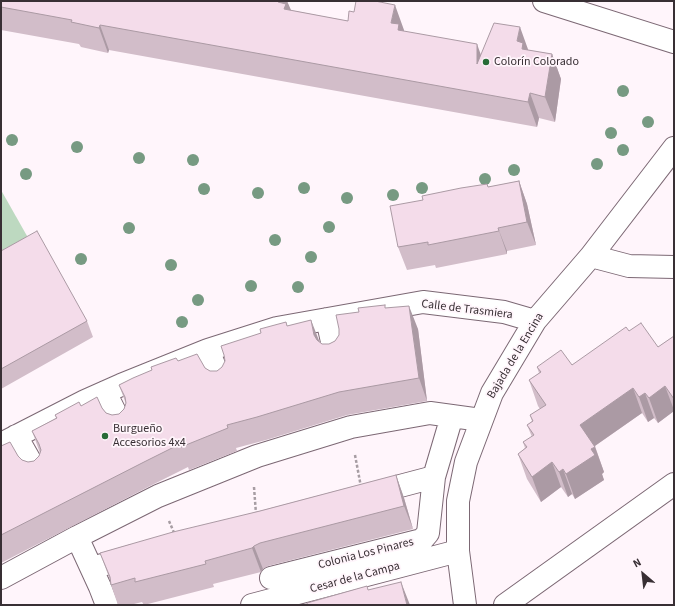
<!DOCTYPE html>
<html>
<head>
<meta charset="utf-8">
<style>
	body { margin:0 }
	#map { position:relative; width:675px; height:606px; overflow:hidden; background:#fff5fb; font-family:"Source Sans 3",sans-serif }
	canvas { display:block }
	.frame { position:absolute; inset:0; border:2px solid #382f34; pointer-events:none }
	.north { position:absolute; left:623px; top:554px; width:40px; height:40px; -webkit-text-stroke:3px #fff5fb; paint-order:stroke; rotate:332deg; font-size:11px; font-weight:700; line-height:16px; text-align:center; color:#382f34 }
	.north::after { content:''; display:block; margin:auto; width:14px; height:18px; background:#382f34; clip-path:polygon(50% 0,100% 100%,50% 72%,0 100%) }
</style>
</head>
<body>
<div id="map">
<canvas width="675" height="606"></canvas>
<div class="frame"></div>
<div class="north">N</div>
</div>
<script>
const g = document.querySelector('canvas').getContext('2d');
g.lineJoin = 'round';
function fillPath(path, color) { g.fillStyle = color; g.fill(path, 'evenodd'); }
const shape = rows => new Path2D(rows.map(r => 'M' + r).join(''));
function stroke(path, color, width, dash) { g.strokeStyle = color; g.lineWidth = width; g.lineCap = dash ? 'butt' : 'round'; g.setLineDash(dash || []); g.stroke(path); }
function write(font, color, halo, rows, align = 'center') {
  g.font = font + ' "Source Sans 3",sans-serif'; g.lineWidth = 3.5; g.setLineDash([]); g.textBaseline = 'middle'; g.strokeStyle = halo; g.fillStyle = color; for (const [text, x, y, turn = 0] of rows) {
    g.save(); g.translate(x, y); g.rotate((+turn || 0) * Math.PI / 180); g.textAlign = isNaN(turn) ? turn : align; if (halo) g.strokeText(text, 0, 0); g.fillText(text, 0, 0); g.restore();
  }
}
const green = shape([
	[1,190,31,243,1,260]
]);
const path = shape([
	[355,455,361,487],
	[254,487,256,514],
	[169,521,175,535]
]);
const minor = shape([
	[544,1,674,42],
	[591,256,629,266,674,267],
	[327,319,335,355],
	[208,350,221,382],
	[105,392,122,426],
	[16,436,37,473],
	[1,444,85,401,121,385,208,350,277,328,423,302,504,312,535,321],
	[400,486,434,477],
	[77,537,100,587,107,605],
	[92,568,133,556],
	[1,578,77,537,158,496,257,456,351,427,430,413,481,420],
	[271,578,422,540,428,533,434,477,452,416],
	[252,605,458,551],
	[465,605,458,551,458,501,466,462,492,393,535,321,591,256,674,148],
	[505,605,674,484]
]);
const trees = [
	[623,91],
	[648,122],
	[611,133],
	[12,140],
	[77,147],
	[623,150],
	[139,158],
	[193,160],
	[597,164],
	[514,170],
	[26,174],
	[485,179],
	[304,188],
	[422,188],
	[204,189],
	[258,193],
	[393,195],
	[347,198],
	[329,227],
	[129,228],
	[275,240],
	[311,257],
	[81,259],
	[171,265],
	[251,286],
	[298,287],
	[198,300],
	[182,322]
];
const wall = shape([
	[1,1,287,1,290,10,348,21,404,30,404,31,481,55,528,50,552,54,561,79,555,122,539,118,537,127,109,50,108,53,81,47,79,44,1,30],
	[519,181,527,204,536,245,507,251,507,254,436,268,435,265,407,270,398,247,423,200,487,184,488,187],
	[1,251,87,321,93,337,1,389],
	[386,308,418,329,427,401,347,415,266,440,236,448,237,451,189,470,188,467,152,485,1,563,1,446,18,456,22,460,28,462,34,461,39,456,40,453,32,431,56,418,55,415,81,406,102,408,106,413,112,415,119,414,124,409,126,404,119,385,178,361,205,368,210,371,217,371,287,326,319,341,322,344,329,344,335,341],
	[629,331,658,347,674,336,674,411,658,423,654,418,648,422,642,413,595,446,604,472,602,474,604,480,575,499,572,494,568,497,561,487,541,502,527,479,518,454,525,448,523,442,532,437,527,425,532,421,530,415,540,409,538,406,529,380,539,373,537,367,572,365],
	[396,475,404,498,413,529,268,566,263,569,261,572,213,584,214,587,144,605,142,602,130,605,118,605,111,585,110,580,100,553]
]);
const shadedWall = shape([
	[278,1,287,1,291,10,290,15,278,2],
	[395,5,404,30,403,35,391,23],
	[100,25,109,50,108,53,99,28],
	[520,27,529,52,528,57,517,41],
	[477,44,486,69,477,64],
	[552,54,561,79,555,122,545,97],
	[530,93,539,118,537,127,528,102],
	[519,181,527,204,536,245,527,222],
	[498,228,507,251,507,254,499,231],
	[409,306,418,329,427,401,419,378],
	[311,320,320,343,323,358,314,335],
	[665,386,674,410,674,411,658,423,649,398],
	[633,388,642,413,589,450,580,425],
	[645,393,654,418,648,422,639,397],
	[595,447,604,472,602,474,604,480,575,499,566,474,591,449],
	[552,462,561,487,541,502,532,477],
	[563,469,572,494,568,497,559,472],
	[396,475,404,498,413,529,404,506],
	[254,546,263,569,261,572,252,548],
	[401,582,410,605,407,605]
]);
const building = shape([
	[1,1,278,1,278,2,286,4,284,9,348,21,349,11,354,12,356,1,375,1,395,5,391,23,399,24,398,30,477,44,477,64,494,23,520,27,517,41,523,43,522,49,552,54,545,97,530,93,528,102,100,25,99,28,71,22,72,20,1,7,1,1],
	[519,181,527,222,498,228,499,231,428,245,428,242,398,247,390,206,423,200,422,196,461,188,487,184,488,187,519,181],
	[37,231,87,321,1,369,1,251,37,231],
	[385,305,385,308,409,306,419,378,339,392,257,417,227,425,228,428,181,447,180,444,144,462,1,535,1,446,10,442,18,456,22,460,28,462,34,461,39,456,41,450,39,444,32,431,57,418,55,415,79,402,81,406,97,397,102,408,106,413,112,415,119,414,124,409,126,403,125,397,119,385,133,378,152,370,151,367,176,358,178,361,197,354,205,368,210,371,217,371,222,367,225,361,224,355,221,346,261,333,260,329,286,322,287,326,311,320,314,335,317,340,322,344,329,344,335,341,339,335,339,329,336,315,359,312,358,308,385,305],
	[641,323,658,347,674,336,674,399,665,386,649,398,645,393,639,397,633,388,580,425,595,447,591,449,595,455,566,474,563,469,559,472,552,462,532,477,518,454,527,447,523,442,534,435,527,425,533,421,530,415,546,405,529,380,541,372,537,367,561,350,572,365,626,327,629,331,641,323],
	[396,475,404,506,260,543,254,546,252,548,205,561,206,564,135,582,135,578,111,585,110,577,100,553,173,532,260,511,396,475],
	[401,582,407,605,307,605,307,603,367,586,368,590,401,582]
]);
const markers = [
	[486,62,4,"#276c37"],
	[105,436,4,"#276c37"]
];
const poiNames = [
	["Colorín Colorado",494,62],
	["Burgueño",113,429],
	["Accesorios 4x4",113,443]
];
const streetNames = [
	["Calle de Trasmiera",467,310,7],
	["Bajada de la Encina",516,356,-59],
	["Colonia Los Pinares",366,554,-14],
	["Cesar de la Campa",355,578,-15]
];
fillPath(green, '#bdd9c0');
stroke(minor, '#7c6874', 24);
stroke(path, '#a79da3', 2.5, [3, 2]);
stroke(minor, '#fff', 22);
g.fillStyle = '#779a82';
for (const [x, y] of trees) { g.beginPath(); g.arc(x, y, 6, 0, 2 * Math.PI); g.fill(); }
fillPath(wall, '#d2bdc9');
fillPath(shadedWall, '#ab9aa4');
fillPath(building, '#f4dcea');
stroke(building, '#ab9aa4', 1);
for (const [x, y, r, color] of markers) { const dot = new Path2D(); dot.arc(x, y, r, 0, 2 * Math.PI); g.fillStyle = color; g.fill(dot); stroke(dot, '#fff5fb', 1.5); }
write('12px', '#382f34', '#fff5fb', poiNames, 'left');
write('12px', '#382f34', '#fff5fb', streetNames);
</script>
</body>
</html>
